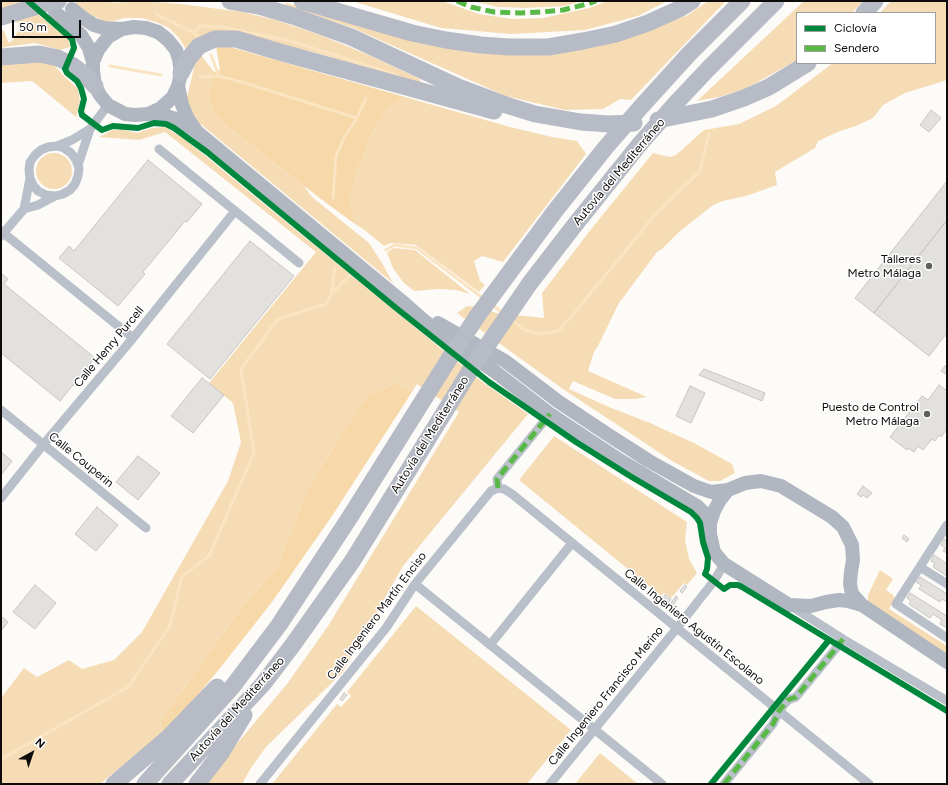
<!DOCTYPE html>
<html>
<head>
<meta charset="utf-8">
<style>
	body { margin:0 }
	#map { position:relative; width:948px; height:785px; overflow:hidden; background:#fdfbf8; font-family:Figtree,sans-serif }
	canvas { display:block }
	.frame { position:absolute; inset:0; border:2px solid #0e0c0b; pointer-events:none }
	.legend { position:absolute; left:796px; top:12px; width:140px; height:52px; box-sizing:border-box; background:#fff; border:1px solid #9f9e9d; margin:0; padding:5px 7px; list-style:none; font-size:12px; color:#0e0c0b }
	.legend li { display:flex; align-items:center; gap:8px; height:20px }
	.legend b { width:20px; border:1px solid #9f9e9d }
	.north { position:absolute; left:12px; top:733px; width:40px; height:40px; -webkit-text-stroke:3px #fff; paint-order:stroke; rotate:40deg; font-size:11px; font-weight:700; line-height:16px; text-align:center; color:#0e0c0b }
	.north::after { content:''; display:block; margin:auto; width:14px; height:18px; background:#0e0c0b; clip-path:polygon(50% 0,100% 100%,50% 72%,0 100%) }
	.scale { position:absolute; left:12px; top:20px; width:69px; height:18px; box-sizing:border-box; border:2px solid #0e0c0b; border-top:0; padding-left:5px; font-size:12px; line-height:14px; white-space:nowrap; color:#0e0c0b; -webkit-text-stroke:3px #fff; paint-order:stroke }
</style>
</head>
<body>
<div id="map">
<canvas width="948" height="785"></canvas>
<div class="frame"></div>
<ul class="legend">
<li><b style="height:5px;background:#00873e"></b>Ciclovía</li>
<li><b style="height:5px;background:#58b947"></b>Sendero</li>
</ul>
<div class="north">N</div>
<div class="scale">50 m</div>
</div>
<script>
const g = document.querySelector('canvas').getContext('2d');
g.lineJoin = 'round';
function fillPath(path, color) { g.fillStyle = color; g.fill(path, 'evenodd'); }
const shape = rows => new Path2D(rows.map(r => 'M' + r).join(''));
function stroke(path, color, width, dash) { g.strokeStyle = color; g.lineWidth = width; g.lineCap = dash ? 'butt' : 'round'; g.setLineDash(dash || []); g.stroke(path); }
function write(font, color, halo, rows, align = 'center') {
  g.font = font + ' Figtree,sans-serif'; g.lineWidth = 3; g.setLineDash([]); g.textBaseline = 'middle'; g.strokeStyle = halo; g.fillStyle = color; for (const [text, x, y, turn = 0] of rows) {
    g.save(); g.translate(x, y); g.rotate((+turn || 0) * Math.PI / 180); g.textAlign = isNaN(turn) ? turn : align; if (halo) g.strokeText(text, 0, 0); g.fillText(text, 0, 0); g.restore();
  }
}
const green = shape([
	[1,1,22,1,69,40,70,47,60,50,35,43,11,46,1,48,1,28,4,31,9,43,14,39,18,31,18,23,1,7],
	[74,1,110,1,112,3,140,1,181,4,242,12,276,20,320,35,371,56,420,79,421,84,317,53,251,39,187,51,179,38,169,28,156,22,141,18,124,18,114,21,104,21,87,13],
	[352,1,442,1,479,14,512,19,543,18,589,8,608,1,667,1,638,16,585,30,511,34,441,28],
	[473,1,584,1,564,6,526,8,498,7],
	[708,1,726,1,631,100,620,99,603,109,565,110,506,96,353,28,285,5,286,3,374,30,457,49,623,38,688,15],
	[804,1,863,1,852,13,797,13,797,60,747,88,719,97,697,101],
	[891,1,947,1,947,80,905,93,883,105,873,118,856,126,840,131,818,141,815,148,775,172,777,185,746,196,723,201,713,205,679,232,662,249,657,252,619,303,598,346,594,352,588,371,647,397,635,399,615,399,573,381,569,389,609,407,650,423,696,444,732,464,735,473,720,481,709,481,672,461,563,389,457,313,467,306,481,307,496,313,544,318,542,293,592,228,653,153,670,157,676,155,704,130,739,124,776,106,833,63,935,63,935,13,880,13],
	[201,55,214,72,208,96,213,111,225,125,304,186,312,197,369,243,382,263,393,283,197,121,186,101,195,64],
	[37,61,53,64,63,75,78,89,80,102,76,117,32,81,1,83,1,64],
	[405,97,510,127,552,137,577,141,586,154,503,262,482,256,474,261,480,281,485,285,479,292,416,245,391,243,384,246,363,229,355,224,349,199,358,169,372,133,387,109],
	[165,127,187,141,434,343,481,381,528,414,403,566,343,672,266,747,251,768,242,784,206,784,235,746,287,684,328,626,459,412,417,384,412,392,395,383,368,395,337,441,307,490,278,566,238,612,160,722,163,732,100,784,1,784,1,698,24,668,37,677,69,660,82,669,114,660,142,632,228,481,241,442,233,403,209,383,316,252,165,132,139,140,99,137,113,130,124,130,137,133,152,128],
	'36 171a18 18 0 1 1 36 0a18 18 0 1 1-36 0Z',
	[393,248,415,250,470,294,456,290,439,289,414,291,403,282,393,268,387,253],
	[554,436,687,522,685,540,689,559,697,573,687,585,684,583,671,598,664,593,661,596,519,480],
	[880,570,893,579,886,590,893,595,895,599,889,609,947,646,947,655,868,603,868,595],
	[416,606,571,730,527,784,272,784,337,704,341,707,351,696,347,692],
	[600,753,638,784,575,784]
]);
const forest = shape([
	[216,46,230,47,405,97,387,109,372,133,358,169,349,199,355,224,325,202,225,125,213,111,208,96,214,72,220,70],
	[395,383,412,392,332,516,272,602,221,667,176,721,163,732,160,722,238,612,278,566,307,490,337,441,368,395]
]);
const stream = shape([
	[156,14,194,33,198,36,200,39],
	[194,33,200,26,222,27,291,41,396,75],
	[211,55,219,76],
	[110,66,161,75],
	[200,77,219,76,245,83,357,118],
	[333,198,336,156,345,136,357,118,366,98],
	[386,250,394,245,417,248,484,299],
	[331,294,351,274],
	[491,304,503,313],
	[512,320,525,330,539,334,558,331,572,316,654,216,700,171,709,134],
	[1,759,128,687,170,626,182,576,209,556,254,453,241,369,278,319,326,304,331,295,335,267]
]);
const building = shape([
	[931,110,941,118,929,132,920,125,931,110],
	[148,160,202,204,187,222,185,221,163,248,143,272,145,274,118,306,59,258,69,246,74,251,148,160],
	[947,181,947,220,874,313,855,298,947,181],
	[947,220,947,333,929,356,874,313,947,220],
	[250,241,294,276,210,379,167,344,250,241],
	[1,273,8,279,4,284,95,358,60,401,1,353,1,273],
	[945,366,947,367,947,375,941,371,945,366],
	[704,369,765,393,762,401,699,375,704,369],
	[202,378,224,395,193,433,171,416,202,378],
	[939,385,947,391,947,429,941,437,939,435,935,441,932,439,923,450,918,446,914,452,908,448,907,450,890,437,922,396,928,400,939,385],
	[690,386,705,393,691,423,676,416,690,386],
	[1,452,12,461,1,475,1,452],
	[138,456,160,473,138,500,116,482,138,456],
	[863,486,872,493,867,498,863,495,861,497,857,494,863,486],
	[97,507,118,525,96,551,75,534,97,507],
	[904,535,909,539,907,542,902,538,904,535],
	[944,539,947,541,947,553,943,551,945,548,941,545,944,539],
	[934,555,947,564,947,576,933,567,935,563,931,561,934,555],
	[920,577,947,594,947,602,942,599,940,602,919,589,921,585,916,582,920,577],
	[35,585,56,603,35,629,13,612,35,585],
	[685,585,687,587,682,593,680,591,685,585],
	[910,593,947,616,947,628,940,624,942,620,933,614,930,618,909,604,911,601,907,598,910,593],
	[665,595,671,599,669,602,663,598,665,595],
	[676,596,678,598,673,605,671,603,676,596],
	[1,616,8,622,1,631,1,616],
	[344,693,347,695,342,701,340,699,344,693]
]);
const street = shape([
	[57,146,72,140,90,129],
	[159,149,299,263],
	[78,165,90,129,108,105],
	[24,209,38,205,55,196,63,194,70,190,75,184,78,176,79,168,76,160,71,153,64,148,57,146,48,147,41,150,35,155,30,162,29,170,30,178,33,185,38,191,46,195,55,196],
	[1,231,133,338],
	[1,236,24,209,30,178],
	[1,410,146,528],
	[498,488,497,479,550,414],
	[1,498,43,445,133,338,235,211],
	[947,525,896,604,947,638],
	[920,567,947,584],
	[415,584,662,784],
	[791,606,843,639,947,701],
	[490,645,572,543],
	[260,784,386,628,415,584,486,497,491,491,498,488,504,489,512,494,869,784],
	[550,784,677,628,714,581,724,564],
	[724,784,773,724,779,711,782,707,788,700,796,697,833,652,843,639]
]);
const primary = shape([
	[72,9,83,18,94,25,104,28,122,29,134,27,146,28,158,32,168,40,176,50,179,59,181,73,178,86,173,97,161,108,148,114],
	[55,12,81,35,89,48,93,62],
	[122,29,108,37,98,50,93,62,93,70,95,86,100,95,108,105,125,114,135,115,148,114,166,116,179,120,197,132,405,304,443,337,494,371,550,414,568,426,621,461,697,506,706,515,710,523],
	[178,86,182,105,188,119,195,129],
	[438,323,505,361,559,402,607,434,649,461,694,486,711,492,728,490,745,483,761,481,781,486,832,517,843,527,852,545,853,560,851,572,850,584,852,594,862,605,917,642,947,662],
	[728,490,720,500,714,511,710,523,710,534,714,552,724,564,789,605,811,606,826,602,839,600,848,601,862,605]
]);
const highway = shape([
	[230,1,259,6,293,16,351,37,458,87,506,105,535,114,581,122,609,124,634,123],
	[302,1,412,33,446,40,481,45,509,47,548,47,583,41,616,34,648,23,679,9,692,1],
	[864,13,875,1],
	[1,17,41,5,58,1],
	[1,57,39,54,58,58,72,65,84,74,95,86],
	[181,73,189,58,199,46,215,39,236,39,283,53,494,111],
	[658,120,712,109,744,98,769,87,808,63],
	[114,784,169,737,217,687],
	[145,784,233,686,279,625,350,517,449,359,478,315,555,211,606,147,640,108,689,54,742,1],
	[170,784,263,684,292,646,353,560,473,366,530,283,574,226,639,145,675,104,708,69,776,1],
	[197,784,221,753,244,715]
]);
const quiet = shape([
	[457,1,471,7,494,12,520,13,541,12,563,10,587,4,596,1],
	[498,488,497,479,550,414],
	[724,784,773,724,779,711,782,707,788,700,796,697,833,652,843,639]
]);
const cycleway = shape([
	[28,1,72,39,74,48,65,69,67,73,77,81,81,88,84,99,81,111,82,115,102,130,113,126,138,128,154,123,166,124,174,128,207,152,396,308,489,382,576,442,630,476,691,512,697,518,700,523,703,542,708,558,707,569,705,574,724,589,730,585,738,585,742,587,947,711],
	[711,784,829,640]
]);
const markers = [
	[929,266,4,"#62605e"],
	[927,414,4,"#62605e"]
];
const streetNames = [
	["Autovía del Mediterráneo",619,172,-50],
	["Calle Henry Purcell",109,347,-50],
	["Autovía del Mediterráneo",430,435,-58],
	["Calle Couperin",81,460,39],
	["Calle Ingeniero Martín Enciso",377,616,-53],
	["Calle Ingeniero Agustín Escolano",694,627,39],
	["Calle Ingeniero Francisco Merino",606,696,-51],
	["Autovía del Mediterráneo",237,709,-48]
];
const poiNames = [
	["Talleres",921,259],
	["Metro Málaga",921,273],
	["Puesto de Control",919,407],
	["Metro Málaga",919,421]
];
fillPath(green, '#f6dcb5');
fillPath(forest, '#f6d8a9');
stroke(stream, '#fbe4c2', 3);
fillPath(building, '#e2e1de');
stroke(building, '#c8c6c4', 1);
stroke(street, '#bac0c9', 9);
stroke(primary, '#b0b7c1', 14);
stroke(highway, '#b6bbc5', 17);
stroke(quiet, '#58b947', 5, [10, 5]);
stroke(cycleway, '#00873e', 6);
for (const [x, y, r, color] of markers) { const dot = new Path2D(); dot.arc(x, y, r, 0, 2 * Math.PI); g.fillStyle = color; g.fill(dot); stroke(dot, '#fff', 1.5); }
write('12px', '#0e0c0b', '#fff', streetNames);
write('12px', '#0e0c0b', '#fff', poiNames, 'right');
</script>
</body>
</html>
